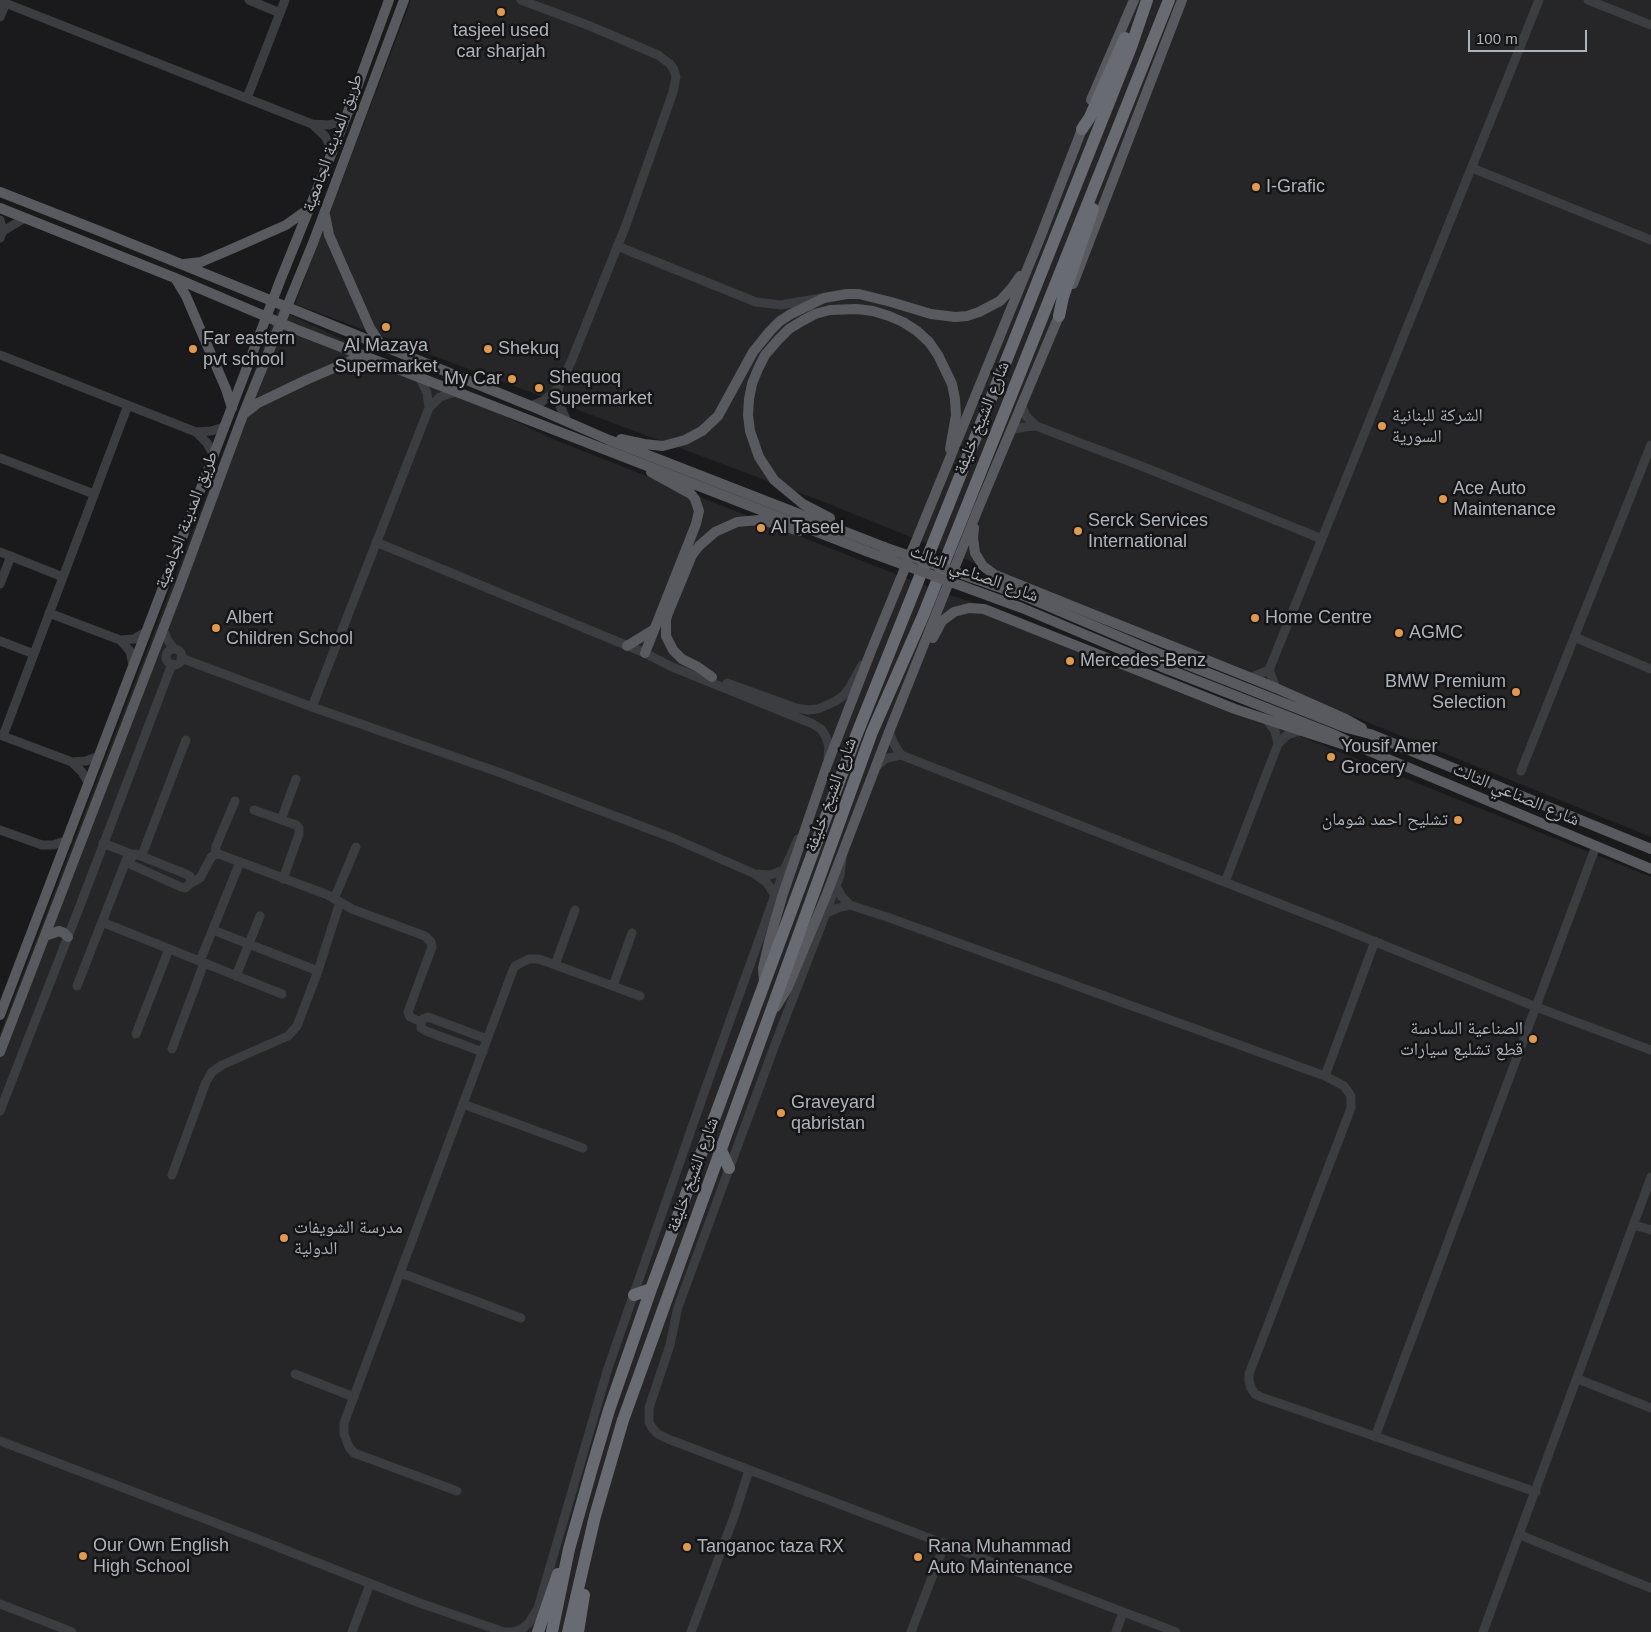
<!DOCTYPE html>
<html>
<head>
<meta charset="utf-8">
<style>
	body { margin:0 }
	#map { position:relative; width:1651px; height:1632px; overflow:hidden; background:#1a1a1c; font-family:Arial,sans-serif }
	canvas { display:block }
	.scale { position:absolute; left:1468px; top:30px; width:119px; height:22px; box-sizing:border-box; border:2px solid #aeb3ba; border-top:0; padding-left:6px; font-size:15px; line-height:18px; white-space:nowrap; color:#aeb3ba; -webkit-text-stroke:4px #151517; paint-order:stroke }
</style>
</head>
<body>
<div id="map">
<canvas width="1651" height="1632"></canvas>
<div class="scale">100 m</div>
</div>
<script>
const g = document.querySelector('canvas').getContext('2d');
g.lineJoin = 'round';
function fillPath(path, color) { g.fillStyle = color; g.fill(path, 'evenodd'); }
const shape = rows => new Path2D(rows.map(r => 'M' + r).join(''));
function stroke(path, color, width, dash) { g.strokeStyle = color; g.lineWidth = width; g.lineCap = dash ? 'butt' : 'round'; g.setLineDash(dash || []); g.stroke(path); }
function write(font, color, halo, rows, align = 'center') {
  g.font = font + ' Arial,"Noto Naskh Arabic",sans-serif'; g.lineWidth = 5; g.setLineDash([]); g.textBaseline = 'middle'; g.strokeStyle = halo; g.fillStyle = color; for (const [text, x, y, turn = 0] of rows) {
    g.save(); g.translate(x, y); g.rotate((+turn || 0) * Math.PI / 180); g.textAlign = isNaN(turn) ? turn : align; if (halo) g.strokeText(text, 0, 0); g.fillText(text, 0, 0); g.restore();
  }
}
const built = shape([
	[411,0,1651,0,1651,837,824,502,295,304],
	[278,309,555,440,949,595,993,608,1300,736,1651,877,1651,1632,0,1632,0,1034]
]);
const minor = shape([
	[249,0,280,13],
	[521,0,590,26,658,55,670,64,674,70,676,77,673,92,626,225,571,362,558,388,553,393,543,401,531,406],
	[1588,0,1651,25],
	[0,1,312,124,325,136,333,152],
	[0,17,6,3],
	[247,98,285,0],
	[312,124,329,125,345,120],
	[1472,168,1651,240],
	[0,220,3,231],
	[0,238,3,231,25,218],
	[617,246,756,302,781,305,821,298],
	[0,355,196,432,207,443,214,456],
	[420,378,427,393,429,408],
	[558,388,560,406,567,421],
	[1021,404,1026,416,1036,426],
	[1011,430,1024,427,1036,426,1149,469,1322,539],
	[196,432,211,431,224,427],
	[0,458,94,494],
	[376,542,645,653,670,666,813,724,821,729,826,737,829,747,828,757],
	[0,552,63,577],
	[0,584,11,556],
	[49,613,120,640,134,639,146,632],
	[163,629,167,639,174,649],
	[1574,637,1651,669],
	[120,640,130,651,133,665],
	[0,641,34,654],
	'166 657a8 8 0 1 1 16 0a8 8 0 1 1-16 0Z',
	[181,658,312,707,501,773,673,838,755,874,767,883,775,895],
	[1250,678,1269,670],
	[727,683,796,708,808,710,818,709,836,701,844,695,850,687,862,665],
	[1276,688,1269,670,1539,0],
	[312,707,429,408,440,397,455,392],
	[1267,720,1275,731,1278,744],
	[889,732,894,744,901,755,1339,927,1536,1007,1651,1050],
	[0,735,72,762,86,761,99,756],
	[3,736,128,405],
	[72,762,82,772,89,784],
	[876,767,885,759,901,755],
	[1521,771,1651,445],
	[254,810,296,825,299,828,299,834,283,879],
	[281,820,296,779],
	[0,830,42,845,53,845,68,840],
	[103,843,133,855],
	[136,854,186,874,190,876,191,883,185,888,181,887,132,865,130,862,131,858,136,854],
	[215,854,216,846,235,801],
	[142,855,186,740],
	[842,859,840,875,826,913,776,1042,678,1307,670,1345,649,1408,649,1422,652,1428,658,1434,668,1439,1176,1632],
	[755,874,770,875,784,870],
	[1225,882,1278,744,1287,735,1300,731],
	[191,883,200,878,212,856,219,854,328,895,352,909,425,936,431,942,432,947,408,1012,410,1017,421,1022],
	[836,886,842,897,850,905],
	[334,899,356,847],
	[826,913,838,908,850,905,887,917,1325,1076,1344,1086,1351,1096,1351,1108,1249,1374,1249,1381,1251,1388,1255,1394,1261,1397,1536,1492],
	[102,922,282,994],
	[213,930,318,971],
	[200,961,240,862],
	[555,965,575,910],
	[236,976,260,916],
	[77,986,129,853],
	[613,986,632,933],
	[136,1034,169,949],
	[172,1049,204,963],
	[483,1052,426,1031,421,1028,421,1022,423,1019,428,1017,487,1039],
	[1325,1076,1375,941],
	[463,1104,583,1148],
	[0,1111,83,898,172,664],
	[172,1175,206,1082,212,1072,222,1065,288,1036,297,1026,318,971,340,902],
	[1634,1225,1651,1230],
	[401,1273,521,1318],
	[295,1374,354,1397],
	[1578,1379,1651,1408],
	[1375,1437,1596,846],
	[0,1441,255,1538,417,1602,504,1632],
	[457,1491,354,1453,349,1447,344,1434,344,1423,513,970,515,966,529,959,539,959,640,996],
	[1520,1535,1651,1588],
	[0,1604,72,1632],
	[352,1632,370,1584],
	[504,1632,513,1632,522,1629,529,1623,538,1608,608,1368,705,1090,784,870,798,839],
	[691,1632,735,1514,749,1470],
	[911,1632,945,1543],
	[1116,1632,1123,1612],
	[1483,1632,1651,1177]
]);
const major = shape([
	[1091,100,1134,0],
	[0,192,102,232,531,406,609,440,884,547],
	[0,208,175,278,300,331,866,551],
	[325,215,329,235,370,328,381,345],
	[184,264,201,262,227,251,286,225,307,210],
	[175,278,186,296,226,389,232,408],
	[1073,284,1182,0],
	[245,413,258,403,306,380,350,361,365,358],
	[621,439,644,444,663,446,685,440,702,431,718,416,753,352,770,331,780,321,791,314,824,298,847,294,859,294,891,302,931,314,955,317,967,316,979,312,1000,301,1011,289,1020,276],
	[830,518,803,504,774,480,759,457,750,431,748,415,749,399,752,384,758,369,765,355,778,340,789,329,802,321,815,314,830,310,857,309,873,311,889,316,903,322,917,331,929,342,938,355,952,384,955,399,956,415,950,449],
	[974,528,973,538,975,553,983,566,995,575,1276,688,1346,719,1362,728],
	[933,638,942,621,954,612,969,608,984,609,1235,709,1354,748],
	[627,646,653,630],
	[645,653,696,524,699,511,695,499,691,494,651,472],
	[1165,656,1347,728,1370,734,1651,849],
	[1162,667,1335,735,1364,749,1651,869],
	[712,677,698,667,682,659,673,650,666,636,666,620,668,613,692,555,699,546,715,532,737,522,759,520,780,525,799,531],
	[45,936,59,931,64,933,68,937],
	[764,982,763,968,769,942,782,897,827,765,871,651,1040,238,1084,124],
	[776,1007,787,989,826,896,889,732,978,509,1061,311],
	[0,1015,280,281,345,120,389,0],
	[0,1052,180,585,243,415,313,243,404,0]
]);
const highway = shape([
	[1082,129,1090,117,1125,38],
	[1059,316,1063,297,1093,209],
	[721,1150,729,1168],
	[634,1295,651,1289],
	[538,1632,558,1574],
	[552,1632,569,1549,591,1471,609,1410,651,1289,856,736,1014,341,1131,47,1147,0],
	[568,1632,595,1516,623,1420,872,732,923,616,1169,0],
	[578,1632,584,1595]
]);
const majorBridge = shape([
	[884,547,1024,596,1165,656],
	[866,551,1022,608,1162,667]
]);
const markers = [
	[501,12,5,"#de9b4f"],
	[1256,187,5,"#de9b4f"],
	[386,327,5,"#de9b4f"],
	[193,349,5,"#de9b4f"],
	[488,349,5,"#de9b4f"],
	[512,379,5,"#de9b4f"],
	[539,388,5,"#de9b4f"],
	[1382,426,5,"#de9b4f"],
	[1443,499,5,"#de9b4f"],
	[761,528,5,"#de9b4f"],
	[1078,531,5,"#de9b4f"],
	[1255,618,5,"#de9b4f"],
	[216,628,5,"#de9b4f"],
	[1399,633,5,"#de9b4f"],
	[1070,661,5,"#de9b4f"],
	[1516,692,5,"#de9b4f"],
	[1331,757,5,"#de9b4f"],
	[1458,820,5,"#de9b4f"],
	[1533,1039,5,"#de9b4f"],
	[781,1113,5,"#de9b4f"],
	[284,1238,5,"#de9b4f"],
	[687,1547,5,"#de9b4f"],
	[83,1556,5,"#de9b4f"],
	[918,1557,5,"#de9b4f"]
];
const poiNames = [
	["tasjeel used",501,31,"center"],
	["car sharjah",501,52,"center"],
	["I-Grafic",1266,187],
	["Far eastern",203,339],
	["pvt school",203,360],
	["Al Mazaya",386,346,"center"],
	["Supermarket",386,367,"center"],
	["Shekuq",498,349],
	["Shequoq",549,378],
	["Supermarket",549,399],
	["My Car",502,379,"right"],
	["الشركة للبنانية",1392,416],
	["السورية",1392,437],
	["Ace Auto",1453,489],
	["Maintenance",1453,510],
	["Serck Services",1088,521],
	["International",1088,542],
	["Al Taseel",771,528],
	["Albert",226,618],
	["Children School",226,639],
	["Home Centre",1265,618],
	["AGMC",1409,633],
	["Mercedes-Benz",1080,661],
	["BMW Premium",1506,682,"right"],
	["Selection",1506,703,"right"],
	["Yousif Amer",1341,747],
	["Grocery",1341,768],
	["تشليح احمد شومان",1448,820,"right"],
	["الصناعية السادسة",1523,1029,"right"],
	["قطع تشليع سيارات",1523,1050,"right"],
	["Graveyard",791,1103],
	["qabristan",791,1124],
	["مدرسة الشويفات",294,1228],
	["الدولية",294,1249],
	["Our Own English",93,1546],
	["High School",93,1567],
	["Tanganoc taza RX",697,1547],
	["Rana Muhammad",928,1547],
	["Auto Maintenance",928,1568]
];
const streetNames = [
	["طريق المدينة الجامعية",333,143,-70],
	["شارع الشيخ خليفة",982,418,-68],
	["طريق المدينة الجامعية",187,520,-69],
	["شارع الصناعي الثالث",974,574,20],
	["شارع الشيخ خليفة",831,795,-70],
	["شارع الصناعي الثالث",1516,795,23],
	["شارع الشيخ خليفة",693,1175,-70]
];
fillPath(built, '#262628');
stroke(minor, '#3b3d40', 9);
stroke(major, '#585a5f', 10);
stroke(highway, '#686b71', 12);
stroke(majorBridge, '#585a5f', 10);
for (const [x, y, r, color] of markers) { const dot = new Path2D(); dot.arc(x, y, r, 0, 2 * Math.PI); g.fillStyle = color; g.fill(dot); stroke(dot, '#151517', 2); }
write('18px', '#aeb3ba', '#151517', poiNames, 'left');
write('18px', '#aeb3ba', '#151517', streetNames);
</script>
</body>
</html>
